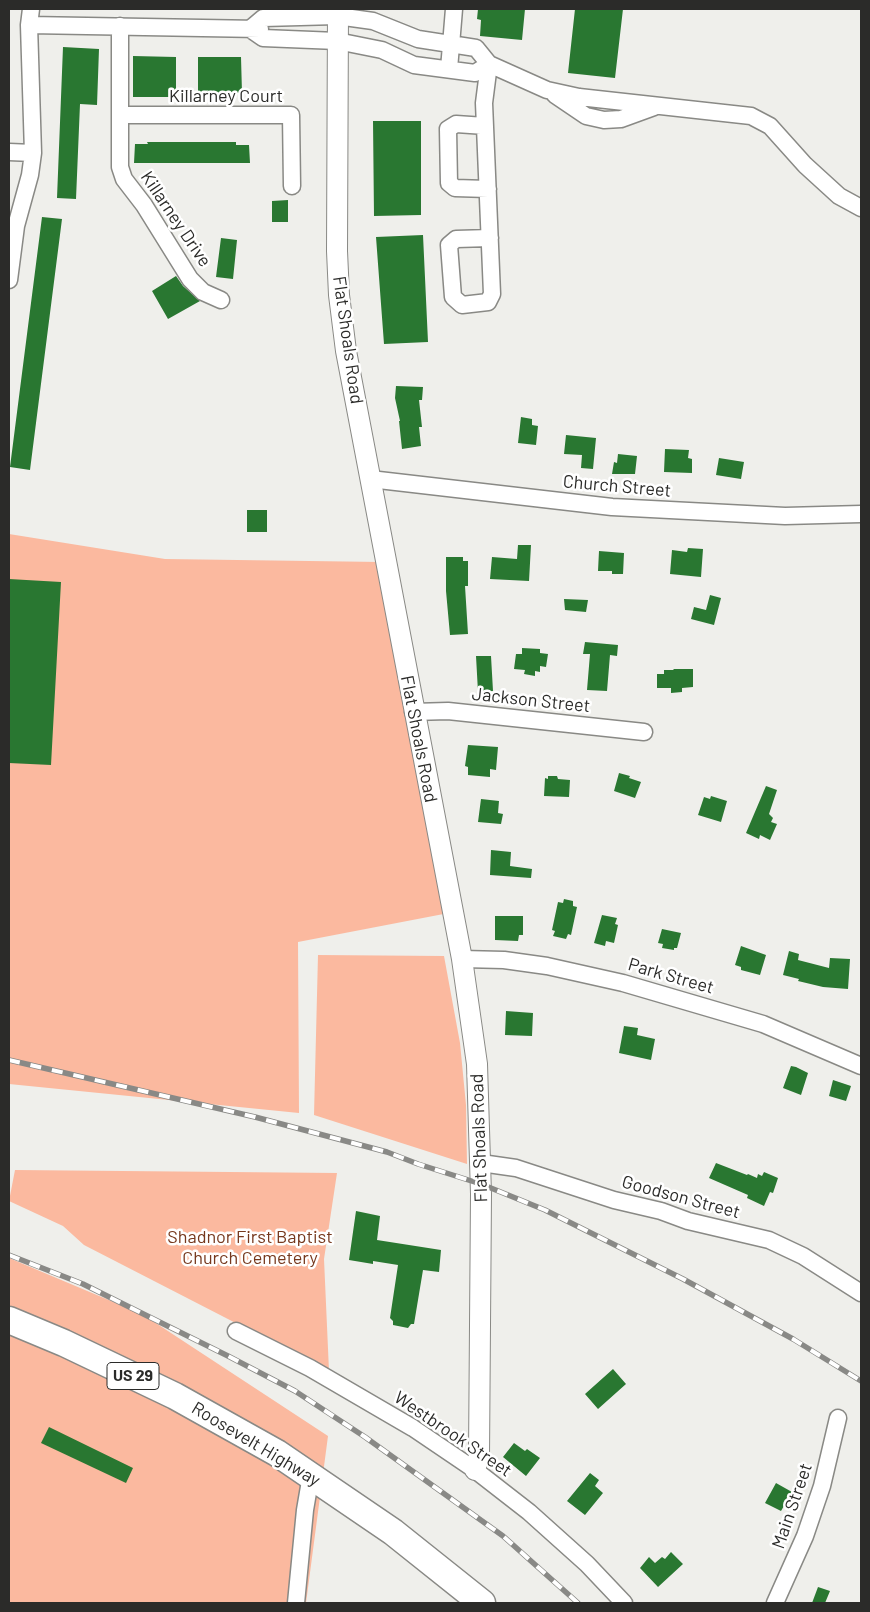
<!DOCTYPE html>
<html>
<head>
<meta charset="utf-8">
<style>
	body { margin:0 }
	#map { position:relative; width:870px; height:1612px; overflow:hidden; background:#efefeb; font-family:Barlow,sans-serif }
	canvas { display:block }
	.frame { position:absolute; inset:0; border:10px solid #2b2b29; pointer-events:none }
</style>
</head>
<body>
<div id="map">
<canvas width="870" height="1612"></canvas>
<div class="frame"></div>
</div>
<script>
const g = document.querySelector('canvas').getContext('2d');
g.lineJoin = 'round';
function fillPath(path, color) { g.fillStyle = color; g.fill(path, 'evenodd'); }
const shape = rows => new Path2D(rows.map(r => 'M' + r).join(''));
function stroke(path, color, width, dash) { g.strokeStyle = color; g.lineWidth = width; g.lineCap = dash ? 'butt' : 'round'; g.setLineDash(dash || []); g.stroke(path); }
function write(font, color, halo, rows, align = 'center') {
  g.font = font + ' Barlow,sans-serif'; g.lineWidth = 5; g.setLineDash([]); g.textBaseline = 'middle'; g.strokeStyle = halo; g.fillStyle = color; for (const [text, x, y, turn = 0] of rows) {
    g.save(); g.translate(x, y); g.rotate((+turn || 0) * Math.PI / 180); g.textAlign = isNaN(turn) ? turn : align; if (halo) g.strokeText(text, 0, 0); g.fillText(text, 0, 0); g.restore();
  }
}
const green = shape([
	[9,534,165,559,381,562,454,912,298,942,299,1113,9,1084],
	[318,955,444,956,460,1043,466,1105,467,1164,314,1115],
	[15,1170,337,1173,324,1259,329,1371,84,1245,63,1226,9,1201],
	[9,1258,142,1314,328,1436,306,1603,9,1603]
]);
const building = shape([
	[478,9,525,9,522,40,480,36,481,20,477,19],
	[575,9,623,9,615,78,568,73],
	[63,47,99,49,97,105,80,104,76,199,57,198],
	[133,56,176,57,176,97,133,97],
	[198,57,241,57,242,93,198,93],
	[373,121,421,121,421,215,374,216],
	[147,142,236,142,236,145,249,145,250,163,134,163,135,144,148,144],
	[288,200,288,222,272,222,272,201],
	[42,217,62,219,30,470,10,467],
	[423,235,428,342,384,344,376,237],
	[221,238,237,240,233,279,216,277],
	[176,276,183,286,200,301,168,319,152,291],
	[396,386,423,387,422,400,419,400,422,427,419,427,421,446,402,449,399,421,400,421,395,398],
	[521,417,532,419,532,425,538,426,536,445,518,443],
	[566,435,596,438,593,469,581,468,582,455,564,454],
	[665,449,689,450,688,458,692,459,692,473,664,472],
	[618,454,637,456,635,474,612,474,614,462,617,463],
	[719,458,744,462,741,479,716,475],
	[247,510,267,510,267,532,247,532],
	[518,545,531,545,529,581,490,579,492,557,517,559],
	[688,548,703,549,701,577,670,574,672,550,687,552],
	[599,551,624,553,623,574,612,574,612,571,598,571],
	[446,557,463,557,463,561,468,561,468,586,465,586,468,634,450,635,446,591],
	[9,579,61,582,51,765,9,763],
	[710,595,721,598,714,625,691,619,694,607,706,610],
	[564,599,588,600,586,612,565,610],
	[585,642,618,645,617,656,610,655,607,691,587,690,590,654,583,654],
	[522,648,540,649,540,653,548,654,546,667,540,666,540,672,535,671,535,676,524,674,525,670,514,669,516,654,522,654],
	[476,656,491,656,493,691,478,692],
	[673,669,693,669,693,687,682,688,682,692,671,693,671,688,657,688,657,674,664,674,664,670,674,670],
	[468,745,498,747,496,770,490,769,490,777,468,775,468,767,465,766],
	[619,773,630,776,629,778,641,782,635,798,614,791],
	[548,776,557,776,558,779,570,780,569,797,544,796,545,778,548,779],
	[766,786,777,790,769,814,773,818,771,822,777,824,770,840,760,835,759,839,746,833],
	[711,796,727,801,721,822,698,815,704,797,710,799],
	[481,799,499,801,498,813,503,814,501,824,478,822],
	[491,850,511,852,510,866,532,869,531,878,490,875],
	[564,899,573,901,573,906,577,907,571,935,568,934,566,939,553,936,555,931,552,930,558,902,563,903],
	[602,915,617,918,615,924,618,925,614,943,606,941,605,946,594,943],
	[495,916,523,916,523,935,519,935,518,941,495,940],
	[662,929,681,933,677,948,674,948,674,950,662,948,663,944,658,943],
	[741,946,766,955,760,975,741,970,741,967,735,965],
	[789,951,799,954,798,960,829,968,830,958,850,959,848,989,823,987,798,981,799,979,783,975],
	[506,1011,533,1013,532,1036,505,1035],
	[624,1026,638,1028,637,1035,655,1039,651,1060,619,1053],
	[791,1066,796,1067,808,1073,801,1095,783,1088],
	[833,1080,851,1086,846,1101,829,1096],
	[716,1163,747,1175,748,1174,757,1178,758,1174,762,1176,764,1172,778,1178,773,1193,770,1192,764,1206,747,1198,748,1195,709,1178],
	[356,1211,380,1216,377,1240,441,1250,439,1272,423,1270,414,1324,411,1324,408,1328,393,1325,393,1321,390,1318,398,1265,373,1261,373,1264,349,1260],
	[613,1369,626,1384,598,1409,585,1394],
	[49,1427,133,1468,126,1483,41,1443],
	[514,1443,525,1451,527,1449,540,1458,526,1476,503,1457],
	[590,1473,599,1480,595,1486,603,1493,585,1515,567,1501],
	[776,1483,792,1492,781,1511,765,1503],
	[671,1552,683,1564,658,1587,640,1568,649,1557,655,1563,662,1557,665,1559],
	[818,1587,830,1591,825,1603,812,1603]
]);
const minor = shape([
	[337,16,373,21,418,39,476,48,489,64,475,73,414,65,382,50,337,41,263,38,250,29,263,18,337,16],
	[29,25,260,29],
	[120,26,120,167,124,179,144,205,190,279,203,292,221,300],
	[449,69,454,9],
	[555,95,586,116,604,120,621,119,654,107],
	[120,115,291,115,292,186],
	[485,126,456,124,448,129,449,183,455,188,488,189],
	[9,152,33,153],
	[490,238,456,239,449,245,453,297,462,305,488,302,492,294,484,103,489,64,547,90,579,97,751,116,770,126,805,165,839,196,861,208],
	[9,280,16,226,30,175,33,153,29,25,31,9],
	[370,479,612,507,785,516,861,514],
	[413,712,448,711,644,732],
	[462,959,504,960,547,966,623,983,763,1024,861,1066],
	[481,1163,516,1168,614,1200,661,1211,688,1221,769,1240,803,1256,861,1293],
	[236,1331,310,1368,413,1428,475,1470,529,1512,587,1564,624,1603],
	[296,1603,305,1510,311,1475],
	[775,1603,805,1536,822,1486,838,1418]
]);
const tertiary = shape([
	[338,9,337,251,339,295,346,351,462,959,477,1064,481,1194,479,1456,475,1470]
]);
const primary = shape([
	[9,1320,64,1343,175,1396,277,1453,393,1532,482,1603]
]);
const rail = shape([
	[9,1060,255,1117,387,1152,418,1164,481,1184,545,1210,683,1279,793,1339,861,1381],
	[9,1255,83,1284,228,1356,295,1391,365,1437,503,1536,578,1603]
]);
const shields = [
	[133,1376,52]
];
const shieldNames = [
	["US 29",133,1376]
];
const streetNames = [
	["Killarney Court",226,96],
	["Killarney Drive",176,219,56],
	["Flat Shoals Road",348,340,82],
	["Church Street",617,486,5],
	["Jackson Street",531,700,6],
	["Flat Shoals Road",419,739,79],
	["Park Street",671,976,16],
	["Flat Shoals Road",479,1138,-92],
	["Goodson Street",681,1197,15],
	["Westbrook Street",453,1434,34],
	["Roosevelt Highway",256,1444,31],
	["Main Street",792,1506,-71]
];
const parkNames = [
	["Shadnor First Baptist",250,1237],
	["Church Cemetery",250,1258]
];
fillPath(green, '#fbb99f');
fillPath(building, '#297731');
stroke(minor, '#898985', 19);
stroke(tertiary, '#898985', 22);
stroke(primary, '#898985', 29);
stroke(minor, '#fff', 16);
stroke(tertiary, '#fff', 20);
stroke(primary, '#fff', 26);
stroke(rail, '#898986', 5.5);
stroke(rail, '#fff', 4, [11]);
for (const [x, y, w] of shields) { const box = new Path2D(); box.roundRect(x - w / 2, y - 13.5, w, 27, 4); g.fillStyle = '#fff'; g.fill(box); stroke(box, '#2b2b29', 1); }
write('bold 16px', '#2b2b29', null, shieldNames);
write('18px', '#2b2b29', '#fff', streetNames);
write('18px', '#76381d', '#fff', parkNames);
</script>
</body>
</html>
